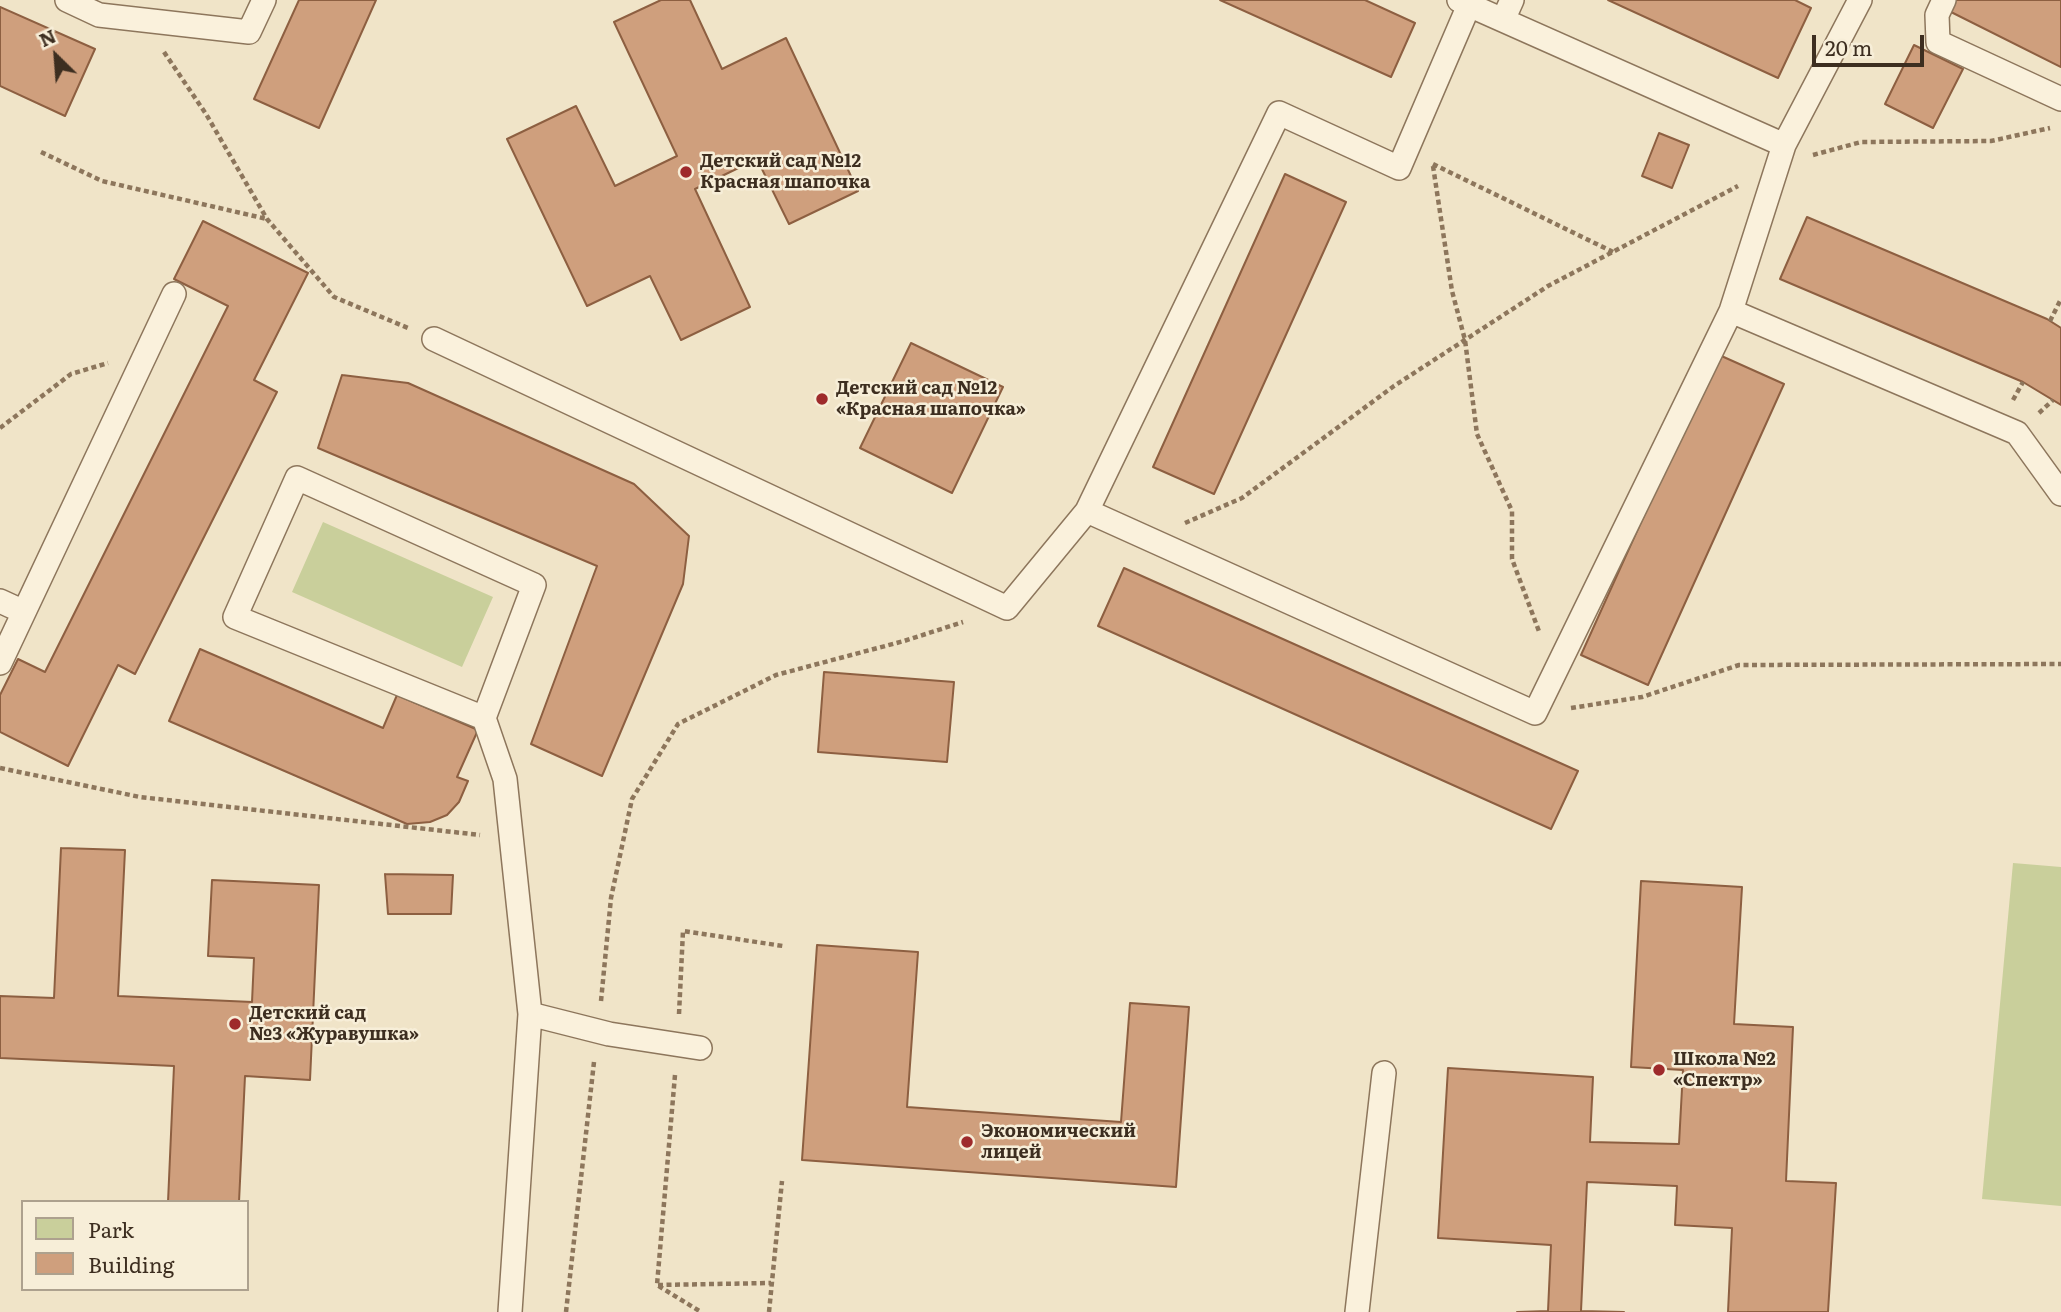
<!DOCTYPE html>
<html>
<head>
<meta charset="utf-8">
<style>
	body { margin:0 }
	#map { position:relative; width:2061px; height:1312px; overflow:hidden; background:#f0e4c8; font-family:Literata,serif }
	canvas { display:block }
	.legend { position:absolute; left:21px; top:1200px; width:228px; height:91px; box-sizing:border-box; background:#f7eed8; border:2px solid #ada18e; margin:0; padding:9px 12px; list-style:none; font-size:21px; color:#3d2e20 }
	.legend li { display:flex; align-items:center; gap:14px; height:35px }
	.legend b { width:35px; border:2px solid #ada18e }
	.north { position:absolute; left:21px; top:21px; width:70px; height:70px; -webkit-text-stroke:5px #f7eed8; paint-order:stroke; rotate:335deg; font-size:19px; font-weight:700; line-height:28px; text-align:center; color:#3d2e20 }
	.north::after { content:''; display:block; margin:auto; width:24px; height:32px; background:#3d2e20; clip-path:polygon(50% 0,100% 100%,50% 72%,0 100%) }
	.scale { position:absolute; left:1812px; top:35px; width:112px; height:32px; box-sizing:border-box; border:4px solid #3d2e20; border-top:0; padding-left:9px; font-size:21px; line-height:24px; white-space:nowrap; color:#3d2e20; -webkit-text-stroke:5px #f7eed8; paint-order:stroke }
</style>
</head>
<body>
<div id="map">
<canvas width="2061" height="1312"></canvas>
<ul class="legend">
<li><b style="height:19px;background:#c9cf9b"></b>Park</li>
<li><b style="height:19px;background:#cf9f7d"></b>Building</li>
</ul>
<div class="north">N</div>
<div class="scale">20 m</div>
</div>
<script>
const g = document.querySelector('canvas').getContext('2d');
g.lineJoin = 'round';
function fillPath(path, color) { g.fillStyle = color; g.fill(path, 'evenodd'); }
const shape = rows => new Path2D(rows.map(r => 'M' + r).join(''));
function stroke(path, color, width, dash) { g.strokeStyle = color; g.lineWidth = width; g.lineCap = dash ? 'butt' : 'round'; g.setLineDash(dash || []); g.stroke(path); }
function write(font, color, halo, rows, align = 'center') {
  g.font = font + ' Literata,serif'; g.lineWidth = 5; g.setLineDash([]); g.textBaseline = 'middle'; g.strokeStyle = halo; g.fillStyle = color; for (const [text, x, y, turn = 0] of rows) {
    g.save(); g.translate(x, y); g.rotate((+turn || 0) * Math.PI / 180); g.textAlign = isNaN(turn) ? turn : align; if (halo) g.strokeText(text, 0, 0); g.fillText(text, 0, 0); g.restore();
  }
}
const green = shape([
	[323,522,493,597,462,667,292,592],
	[2013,863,2061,867,2061,1206,1982,1199]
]);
const building = shape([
	[299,0,376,0,319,128,254,99,299,0],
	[661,0,690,0,722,69,786,38,858,191,789,224,757,159,695,189,750,307,681,340,650,276,587,306,507,139,576,106,615,186,677,156,614,22,661,0],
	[1220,0,1365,0,1415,23,1391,77,1220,0],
	[1608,0,1795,0,1811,8,1778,78,1608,0],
	[1944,0,2061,0,2061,67,1941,7,1944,0],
	[0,7,95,49,65,116,0,86,0,7],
	[1914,45,1963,69,1933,128,1885,104,1914,45],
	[1659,133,1689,145,1672,188,1642,176,1659,133],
	[1285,174,1346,202,1214,494,1153,467,1285,174],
	[1807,217,2047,319,2061,328,2061,405,2023,382,1780,279,1807,217],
	[203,221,308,273,254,380,277,392,135,674,118,665,68,766,0,732,0,695,18,659,45,672,228,306,174,279,203,221],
	[911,343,1003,387,952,493,860,448,911,343],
	[1717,354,1784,384,1648,685,1581,655,1717,354],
	[342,375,408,383,634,484,689,536,683,584,602,776,531,744,597,566,318,448,342,375],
	[1124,568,1578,771,1551,829,1098,626,1124,568],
	[200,649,383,728,397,695,478,730,457,777,468,781,459,802,447,815,430,822,407,824,169,721,200,649],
	[824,672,954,682,947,762,818,752,824,672],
	[61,848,125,850,118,996,252,1002,254,958,208,956,212,880,319,885,310,1080,245,1076,239,1202,168,1202,174,1066,0,1058,0,996,54,998,61,848],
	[385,874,453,875,451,914,388,914,385,874],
	[1641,881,1742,887,1734,1024,1793,1027,1786,1181,1836,1183,1828,1312,1728,1312,1732,1228,1675,1225,1677,1186,1587,1182,1581,1311,1624,1312,1517,1312,1548,1311,1551,1245,1438,1238,1448,1068,1593,1077,1590,1142,1679,1144,1683,1070,1631,1067,1641,881],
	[817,945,918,952,907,1107,1121,1122,1130,1003,1189,1007,1176,1187,802,1160,817,945]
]);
const path = shape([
	[164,52,206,114,267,219,334,297,408,328],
	[41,152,102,181,267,219],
	[1813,155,1861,142,1991,141,2050,128],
	[1433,164,1613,252],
	[1433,166,1452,291,1465,340,1477,434,1512,511,1512,559,1540,634],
	[2050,321,2061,299],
	[2013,400,2023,382],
	[2039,413,2053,400],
	[0,428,71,374,108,363],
	[1185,523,1242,498,1394,386,1548,286,1738,186],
	[1571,708,1642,697,1739,665,2061,664],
	[0,768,140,797,480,835],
	[601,1001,611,898,632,799,678,724,776,675,904,641,963,622],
	[679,1014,683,931,783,946],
	[675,1075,657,1285,701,1312],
	[658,1285,771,1283],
	[566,1312,594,1062],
	[769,1312,782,1181]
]);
const lane = shape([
	[67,0,99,15,249,32,264,0],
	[1459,0,1469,5,1399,168,1279,113,1087,511,1535,713,1731,311,2017,433,2061,494],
	[1944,0,1937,15,1938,42,2061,99],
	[1469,5,1784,145,1731,311],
	[1503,20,1512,0],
	[1784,145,1860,0],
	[434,339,1007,608,1087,511],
	[0,601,24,612],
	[0,663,174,294],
	[484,718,235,617,297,478,534,585,484,718,505,779,530,1014,510,1312],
	[530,1014,609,1034,700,1048],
	[1357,1312,1384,1073]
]);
const markers = [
	[686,172,7,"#9e2a2b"],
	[822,399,7,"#9e2a2b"],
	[235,1024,7,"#9e2a2b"],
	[1659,1070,7,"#9e2a2b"],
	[967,1142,7,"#9e2a2b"]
];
const poiNames = [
	["Детский сад №12",700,162],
	["Красная шапочка",700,183],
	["Детский сад №12",836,389],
	["«Красная шапочка»",836,410],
	["Детский сад",249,1014],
	["№3 «Журавушка»",249,1035],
	["Школа №2",1673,1060],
	["«Спектр»",1673,1081],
	["Экономический",981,1132],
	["лицей",981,1153]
];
fillPath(green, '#c9cf9b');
fillPath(building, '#cf9f7d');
stroke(building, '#8d5f41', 2);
stroke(lane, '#8d765c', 26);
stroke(path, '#8d765c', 4.5, [5, 3.5]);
stroke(lane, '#faf1dc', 23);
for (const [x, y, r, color] of markers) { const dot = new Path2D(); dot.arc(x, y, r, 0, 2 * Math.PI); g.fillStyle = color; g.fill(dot); stroke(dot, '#f7eed8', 2.5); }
write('bold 18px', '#3d2e20', '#f7eed8', poiNames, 'left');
</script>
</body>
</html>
